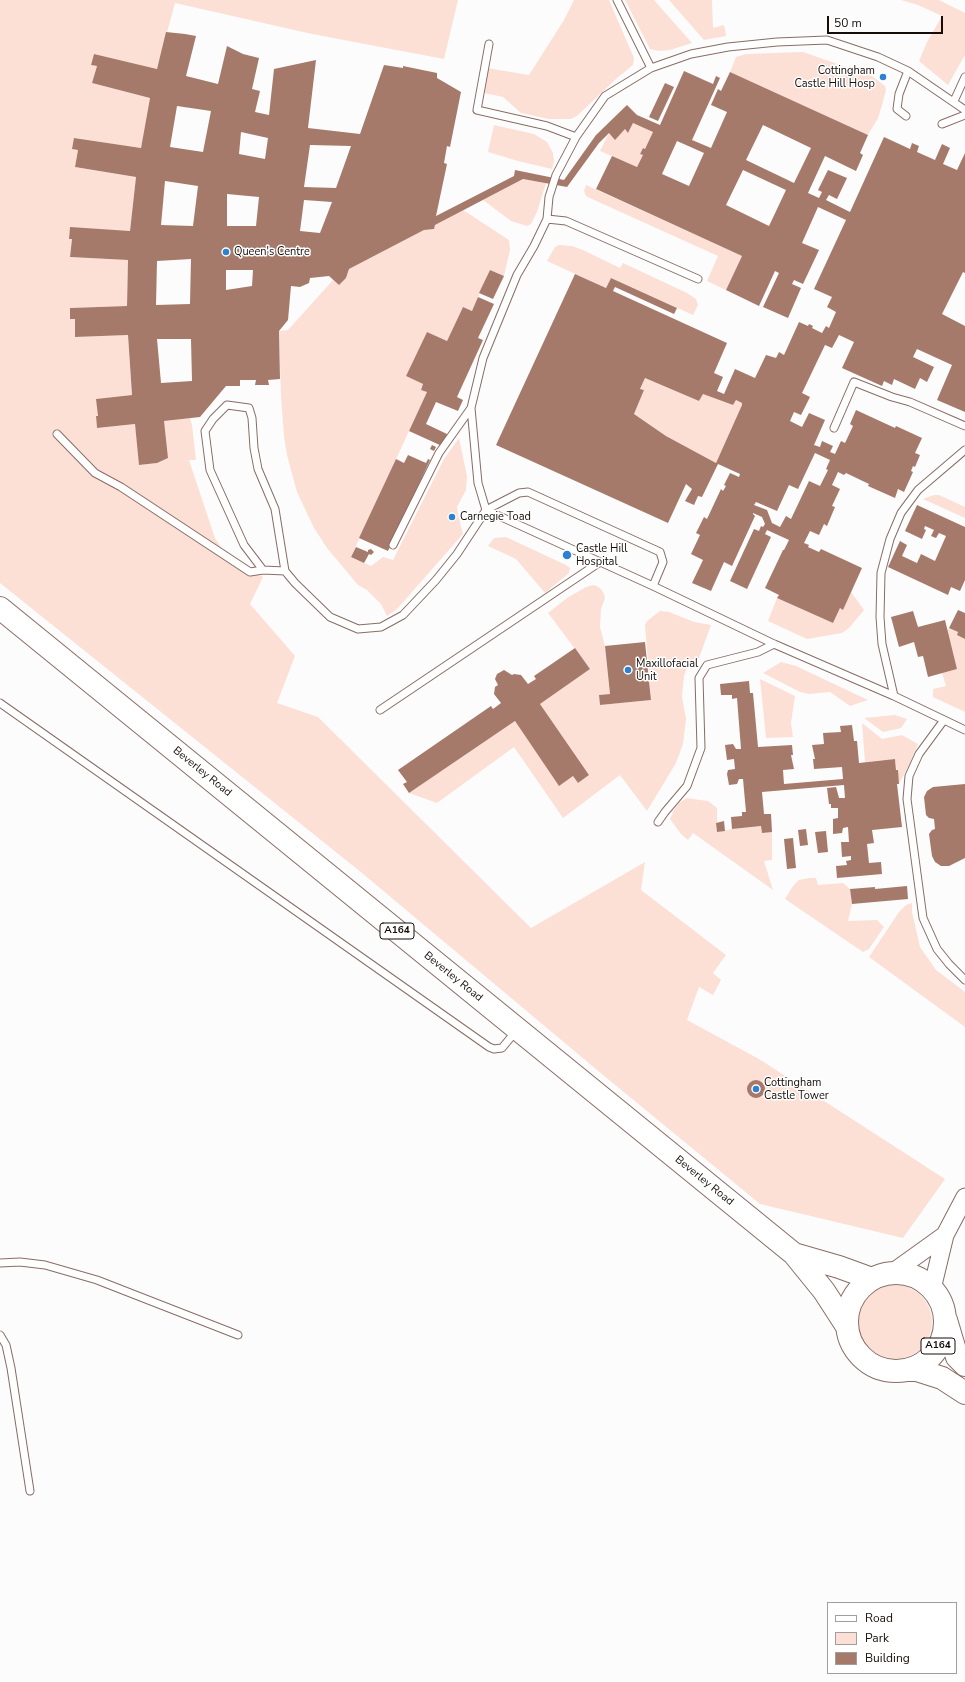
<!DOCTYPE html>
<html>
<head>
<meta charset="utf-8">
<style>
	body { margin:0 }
	#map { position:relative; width:965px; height:1682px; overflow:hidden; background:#fcfcfc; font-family:"Nunito Sans",sans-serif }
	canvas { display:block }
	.legend { position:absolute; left:827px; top:1602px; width:130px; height:72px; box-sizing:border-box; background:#fff; border:1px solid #a29e9d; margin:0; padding:5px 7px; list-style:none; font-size:12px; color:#160d09 }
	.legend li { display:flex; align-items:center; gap:8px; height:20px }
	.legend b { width:20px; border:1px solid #a29e9d }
	.scale { position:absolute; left:827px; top:16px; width:116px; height:18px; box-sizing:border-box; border:2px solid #160d09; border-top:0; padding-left:5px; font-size:12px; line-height:14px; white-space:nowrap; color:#160d09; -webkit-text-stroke:3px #fff; paint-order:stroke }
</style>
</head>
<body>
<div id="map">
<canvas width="965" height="1682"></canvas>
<ul class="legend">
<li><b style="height:5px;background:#fff"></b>Road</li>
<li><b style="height:11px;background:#fce0d6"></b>Park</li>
<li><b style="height:11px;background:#a57a6a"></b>Building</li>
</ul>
<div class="scale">50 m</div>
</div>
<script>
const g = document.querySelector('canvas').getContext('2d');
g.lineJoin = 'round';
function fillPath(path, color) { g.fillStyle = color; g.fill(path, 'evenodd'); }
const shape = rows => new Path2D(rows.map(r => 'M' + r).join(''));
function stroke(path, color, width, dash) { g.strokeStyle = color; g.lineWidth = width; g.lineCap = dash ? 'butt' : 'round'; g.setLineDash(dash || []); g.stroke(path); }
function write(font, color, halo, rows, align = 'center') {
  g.font = font + ' "Nunito Sans",sans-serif'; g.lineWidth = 3; g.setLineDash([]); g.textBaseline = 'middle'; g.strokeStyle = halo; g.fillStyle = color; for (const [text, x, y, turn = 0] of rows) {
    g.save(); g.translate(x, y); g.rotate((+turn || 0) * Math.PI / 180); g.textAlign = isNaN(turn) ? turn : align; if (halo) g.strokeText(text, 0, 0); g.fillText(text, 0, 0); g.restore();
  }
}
const green = shape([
	[0,0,458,0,444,59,312,34,175,3,157,69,94,54,91,65,97,66,92,83,150,98,141,148,75,138,72,149,78,150,75,167,136,177,130,231,70,228,69,239,72,239,70,257,128,260,127,306,70,308,70,319,75,319,75,337,128,335,132,395,97,399,98,416,96,417,97,428,135,424,140,465,156,463,164,421,190,418,192,425,196,460,189,460,215,538,225,553,263,577,250,604,295,656,277,703,318,717,531,928,645,862,641,890,726,955,713,973,721,980,713,995,699,987,687,1020,759,1059,945,1179,903,1238,760,1204,597,1070,362,873,0,583],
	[574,0,609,0,634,58,633,65,617,78,578,115,571,119,549,119,521,113,503,97,484,93,487,68,529,75,564,20],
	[625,0,654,0,692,43,670,50,659,51,650,49],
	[669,0,712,0,713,28,724,25,726,36,704,40],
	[901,0,939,0,965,13,965,55,948,85,919,61,927,42,942,16,918,5],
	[803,52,872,76,885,86,886,90,882,105,878,118,868,135,730,72,736,57,746,54],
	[633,123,653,132,645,149,643,148,640,154,643,155,637,167,600,151,609,133,615,139,625,129,629,132],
	[494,125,534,134,547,142,553,153,554,162,552,169,518,161,488,152],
	[523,179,546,183,537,212,531,224,527,226,511,221,483,200],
	[586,185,742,256,726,290,707,281,718,256,592,199,586,196,584,191],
	[463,210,509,240,510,250,504,276,490,270,472,311,463,307,447,341,427,332,406,376,423,384,421,390,427,392,351,557,371,566,383,557,393,560,444,459,459,438,467,476,466,490,457,507,458,514,463,534,397,609,387,616,381,604,367,590,358,585,327,548,314,528,297,492,287,455,284,436,281,397,279,331,288,330,333,280,339,285,346,278,349,269,424,230,434,229,435,225],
	[559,245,572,246,583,250,620,268,623,263,687,293,696,299,698,305,693,315,611,278,606,288,547,261,555,247],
	[645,378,699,401,703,394,733,405,736,400,742,403,742,405,716,463,666,436,634,414,644,390,640,389],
	[934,495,939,495,965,507,965,518,923,499],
	[506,537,566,565,570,568,569,573,545,593,516,559,488,546,494,538],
	[593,585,597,586,601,589,604,594,605,598,601,609,600,627,605,646,610,694,599,695,600,705,651,700,645,625,647,621,660,611,669,612,694,622,711,625,699,658,691,661,687,667,684,676,682,697,686,719,683,744,676,763,647,811,620,775,563,818,514,747,437,803,409,793,515,721,559,785,573,776,578,783,589,775,540,704,590,669,548,613,567,598,586,587],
	[851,592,864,610,849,628,842,633,807,639,768,621,777,598,833,623,840,608,843,609],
	[949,628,958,632,957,635,965,639,965,712,933,697,933,689,946,686,942,673,957,669,947,630],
	[781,662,796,666,868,700,850,706,830,692,809,694,800,692,763,673],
	[760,679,795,696,791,723,793,737,766,738],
	[895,715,907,719,901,728,883,732,864,718],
	[862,723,882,739,902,735,918,744,910,763,899,784,895,759,865,762],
	[687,798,708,801,717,808,717,823,716,823,717,832,732,829,761,826,762,832,772,832,772,860,764,861,773,890,693,833,688,840,681,834,670,819,674,810,679,803],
	[809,878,816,878,818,885,843,883,850,889,852,904,848,921,877,920,884,927,869,949,863,952,785,899,793,886,799,880],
	[912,903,912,912,920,947,936,970,965,992,965,1027,869,957,899,912,906,905],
	'858 1322a37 37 0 1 1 74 0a37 37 0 1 1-74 0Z'
]);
const building = shape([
	[166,32,185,34,196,36,186,76,218,84,227,46,243,54,259,58,252,89,260,91,255,112,269,115,274,69,316,60,308,128,360,134,384,65,403,68,403,66,437,73,437,78,461,92,450,147,447,146,444,163,447,164,436,216,514,176,515,170,564,180,596,135,627,105,637,115,660,125,684,71,713,84,716,76,720,78,692,140,711,148,727,112,711,105,718,89,721,91,730,72,868,135,860,153,863,155,856,171,825,156,808,193,819,198,822,192,818,190,828,170,847,178,837,199,829,195,826,200,850,212,884,137,910,149,912,143,919,146,917,152,935,160,942,144,950,148,943,164,957,170,965,153,965,273,963,272,942,314,965,326,965,412,937,400,952,365,917,349,913,357,934,367,927,382,920,378,915,389,894,379,892,385,884,381,882,386,842,368,854,342,839,335,832,348,825,345,802,393,810,397,801,415,794,412,790,421,802,427,809,413,825,420,814,445,820,447,822,441,833,446,830,452,835,454,841,441,845,443,853,426,850,424,856,410,895,428,896,426,922,438,915,453,920,455,915,467,913,466,911,471,913,472,904,492,898,489,895,498,868,486,869,484,846,473,844,475,838,472,832,485,840,489,832,506,835,507,827,526,824,524,819,535,810,531,804,543,809,545,808,547,819,552,821,549,862,568,843,610,840,608,833,623,777,598,779,595,765,588,783,550,784,550,789,540,767,530,765,534,771,537,747,589,730,581,754,529,759,531,761,526,763,527,765,524,762,517,753,513,753,514,755,516,732,566,724,562,711,591,692,583,703,560,691,554,700,535,696,533,704,517,707,519,721,489,723,491,726,486,724,485,730,473,739,477,740,474,718,464,702,497,698,496,694,505,685,501,692,489,686,484,668,523,496,445,575,274,606,288,611,278,677,308,674,314,615,287,613,291,727,343,714,373,723,377,717,391,724,394,735,369,755,378,766,355,776,358,779,352,784,355,799,322,808,326,809,324,813,326,812,328,822,333,826,326,829,328,836,312,827,307,832,297,814,289,846,220,818,207,802,243,819,250,803,284,794,280,792,284,801,288,788,318,763,307,779,273,775,271,759,306,726,290,742,256,596,189,612,156,637,167,643,155,640,154,643,148,645,149,653,132,633,123,628,133,625,129,615,140,609,133,599,143,567,187,523,179,435,225,434,229,424,230,349,269,346,278,339,285,329,276,310,278,309,283,300,287,291,286,288,320,279,331,280,379,268,380,269,385,255,385,256,380,240,380,240,386,226,386,200,417,164,421,168,458,157,463,139,465,135,424,97,428,96,416,98,416,96,399,132,395,128,335,75,337,75,319,70,319,70,308,127,306,128,260,70,257,72,239,69,239,70,227,130,231,136,177,75,167,78,150,72,149,74,138,141,148,150,98,92,83,97,66,91,65,94,54,157,69],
	[177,106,211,111,203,152,170,147],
	[763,125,811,148,794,183,746,160],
	[241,132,268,138,265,159,239,154],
	[677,141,704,153,689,186,662,174],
	[310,145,351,146,336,188,304,187],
	[743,170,786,190,769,226,726,205],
	[165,181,198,186,193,226,161,225],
	[227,194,259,197,256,226,227,226],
	[304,200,332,202,320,233,300,231],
	[191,259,190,304,156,305,157,261],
	[226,270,253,270,252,286,226,290],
	[157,339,191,339,192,381,161,383],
	[645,378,699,401,703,394,733,405,736,400,742,403,742,405,716,463,666,436,634,414,644,390,640,389],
	[815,453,830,460,826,469,828,470,820,486,809,481,791,519,786,516,780,527,772,523,767,510,754,505,756,502,777,511,789,485,798,489],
	[665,83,674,87,658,121,649,117],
	[490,270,504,276,493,299,479,293],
	[478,297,494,304,478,338,483,340,457,397,463,400,458,411,436,402,426,424,447,434,442,446,409,431,427,392,421,390,423,384,406,376,427,332,447,341,463,307,472,311],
	[432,445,436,447,434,451,430,449],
	[408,455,426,463,428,459,430,460,388,551,359,538,396,459,404,463],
	[917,505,965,527,965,580,960,591,951,587,948,595,888,567,900,541,907,545,902,556,917,563,921,554,935,561,946,536,939,533,936,538,931,536,934,530,925,526,924,529,926,530,922,539,905,531],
	[356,547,368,552,368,550,371,549,374,552,371,555,369,554,364,563,351,557],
	[958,610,965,613,965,639,957,635,958,632,949,628],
	[913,611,918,627,945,620,957,669,928,677,923,656,918,657,914,642,899,647,891,617],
	[645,642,651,700,600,705,599,695,610,694,605,646],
	[575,648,590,669,540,704,589,775,578,783,573,776,559,786,515,721,409,793,403,784,407,782,398,770,491,706,493,709,501,703,494,694,495,687,498,685,495,679,497,674,504,670,512,675,514,674,521,675,528,684,536,679,534,676],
	[749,681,750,693,753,693,758,747,792,745,793,755,791,755,794,769,783,770,784,784,843,779,842,767,814,769,813,759,815,759,812,745,824,744,823,733,841,732,840,726,852,725,854,741,857,741,859,763,895,759,896,770,898,770,899,784,897,784,902,827,872,830,874,843,867,844,869,863,881,862,882,874,837,878,836,866,847,865,846,861,851,860,851,856,842,857,841,842,849,842,848,827,843,828,842,833,833,834,833,819,838,818,838,808,831,808,831,804,829,804,827,788,836,787,839,798,845,798,844,785,762,792,764,814,771,814,772,832,762,833,761,826,732,829,731,817,742,816,742,812,746,812,743,779,739,779,737,784,729,785,727,774,728,770,735,769,734,759,727,760,725,745,733,744,736,749,741,749,737,698,732,699,732,695,721,695,720,684],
	[965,784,965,858,949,866,941,866,935,862,932,856,929,834,932,830,935,829,934,819,929,818,926,815,924,797,927,791,933,787],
	[724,821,725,831,717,832,716,823],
	[806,829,808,845,800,846,798,830],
	[826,831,828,852,818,853,815,832],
	[793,838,796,868,787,869,784,839],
	[907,886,908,899,852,904,850,889,875,887,875,889],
	'747 1089a9 9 0 1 1 18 0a9 9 0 1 1-18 0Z'
]);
const service = shape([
	[617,0,651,68],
	[489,44,477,110,547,126,576,137],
	[954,101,965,77],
	[906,116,897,109,899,94,908,71],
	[942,124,965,115],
	[547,219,566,221,698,279],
	[471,408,478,483,486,510,653,586,774,644,894,696,965,730],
	[834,428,854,382,892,397,910,402,965,426],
	[57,434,95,473,121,487,250,572,263,570],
	[393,545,439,453,471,408,483,358,517,275,534,246,547,219,549,197,556,175,576,137,605,96,651,68,691,54,728,47,777,42,827,40,878,57,908,71,965,110],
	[285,571,275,509,258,469,254,448,252,418,249,408,227,405,213,419,205,431,210,470,244,545,263,570,285,571,295,583,330,617,358,629,381,627,403,615,436,580,457,554,486,510,519,493,528,492,660,552,663,562,653,586],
	[894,696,882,644,880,617,881,573,890,539,901,513,918,490,965,450],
	[0,703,489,1047,494,1049,502,1048,516,1031],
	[380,710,600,562],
	[944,720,919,754,909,776,907,799,923,918,937,949,949,964,965,980],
	[658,822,665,812,687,786,701,748,699,678,707,665,758,652,774,644],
	[0,1263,20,1262,45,1265,97,1280,238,1335],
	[0,1335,6,1345,11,1368,30,1491]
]);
const tertiary = shape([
	[892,1273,945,1235],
	[932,1289,945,1235,965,1197]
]);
const trunk = shape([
	[0,608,794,1254,824,1291,846,1325],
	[794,1254,839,1267,872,1279],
	'847 1322a49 49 0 1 1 98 0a49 49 0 1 1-98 0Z',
	[946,1320,957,1357,965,1365],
	[909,1370,917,1370,942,1378,965,1393]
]);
const markers = [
	[883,77,4,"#2f80d0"],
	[226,252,4,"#2f80d0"],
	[452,517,4,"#2f80d0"],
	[567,555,5,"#2f80d0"],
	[628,670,4,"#2f80d0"],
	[756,1089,4,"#2f80d0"]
];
const shields = [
	[397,931,34],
	[938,1346,34]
];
const shieldNames = [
	["A164",397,931],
	["A164",938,1346]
];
const poiNames = [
	["Cottingham",875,71,"right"],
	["Castle Hill Hosp",875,84,"right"],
	["Queen's Centre",234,252],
	["Carnegie Toad",460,517],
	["Castle Hill",576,549],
	["Hospital",576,562],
	["Maxillofacial",636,664],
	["Unit",636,677],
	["Cottingham",764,1083],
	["Castle Tower",764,1096]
];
const streetNames = [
	["Beverley Road",202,772,39],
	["Beverley Road",453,977,39],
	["Beverley Road",704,1181,39]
];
fillPath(green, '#fce0d6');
fillPath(building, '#a57a6a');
stroke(service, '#886d64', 9);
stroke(tertiary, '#886d64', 19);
stroke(trunk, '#886d64', 24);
stroke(service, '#fff', 7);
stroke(tertiary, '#fff', 17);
stroke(trunk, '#fff', 22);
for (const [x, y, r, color] of markers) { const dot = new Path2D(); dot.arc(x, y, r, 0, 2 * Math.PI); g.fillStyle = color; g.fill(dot); stroke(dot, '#fff', 1.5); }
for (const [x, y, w] of shields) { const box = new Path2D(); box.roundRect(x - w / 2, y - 8, w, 16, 3); g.fillStyle = '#fff'; g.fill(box); stroke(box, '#160d09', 1); }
write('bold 10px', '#160d09', null, shieldNames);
write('11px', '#160d09', '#fff', poiNames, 'left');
write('11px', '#160d09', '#fff', streetNames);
</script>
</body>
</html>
